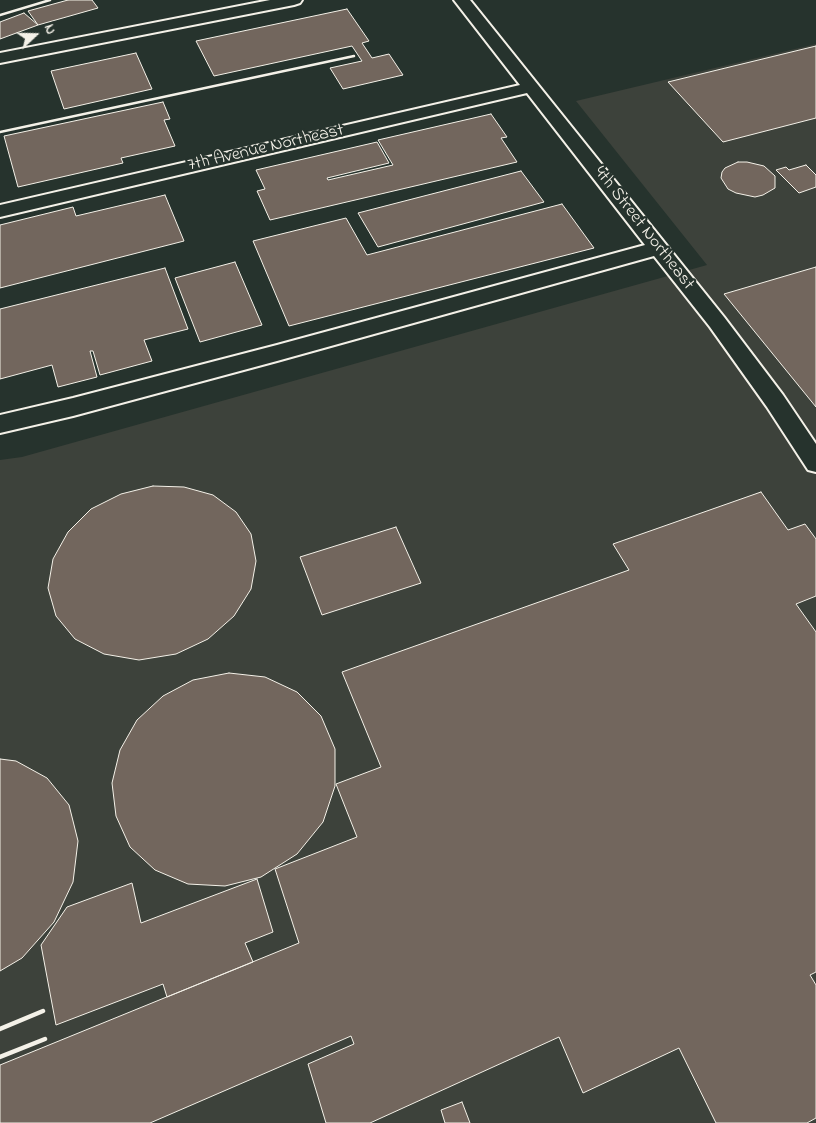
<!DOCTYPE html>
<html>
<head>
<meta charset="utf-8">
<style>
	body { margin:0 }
	#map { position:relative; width:816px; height:1123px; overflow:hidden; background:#26332d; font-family:"Indie Flower",sans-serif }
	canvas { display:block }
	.north { position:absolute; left:10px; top:10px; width:50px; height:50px; -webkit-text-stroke:4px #26332d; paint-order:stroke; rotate:69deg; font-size:14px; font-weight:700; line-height:20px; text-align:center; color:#f4f1e8 }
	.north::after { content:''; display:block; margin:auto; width:18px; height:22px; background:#f4f1e8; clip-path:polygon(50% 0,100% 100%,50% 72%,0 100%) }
</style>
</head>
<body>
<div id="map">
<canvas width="816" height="1123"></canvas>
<div class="north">N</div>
</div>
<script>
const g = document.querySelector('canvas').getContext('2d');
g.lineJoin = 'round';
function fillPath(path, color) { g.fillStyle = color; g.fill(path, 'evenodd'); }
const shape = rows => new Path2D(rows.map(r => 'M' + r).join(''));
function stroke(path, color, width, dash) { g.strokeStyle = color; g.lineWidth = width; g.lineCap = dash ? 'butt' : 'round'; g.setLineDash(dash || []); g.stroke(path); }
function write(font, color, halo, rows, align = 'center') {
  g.font = font + ' "Indie Flower",sans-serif'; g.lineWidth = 4.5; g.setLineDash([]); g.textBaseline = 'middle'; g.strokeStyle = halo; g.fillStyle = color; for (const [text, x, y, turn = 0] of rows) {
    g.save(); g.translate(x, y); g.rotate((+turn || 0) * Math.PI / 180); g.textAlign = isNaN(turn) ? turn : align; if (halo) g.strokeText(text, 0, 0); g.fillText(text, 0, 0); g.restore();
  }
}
const built = shape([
	[816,44,816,1123,0,1123,0,460,22,457,707,265,576,101]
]);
const building = shape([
	[68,0,92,0,98,8,38,25,28,11,68,0],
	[347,9,369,41,362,43,372,58,389,54,403,75,343,89,330,68,362,61,352,46,214,76,196,41,347,9],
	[24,13,38,25,0,39,0,22,24,13],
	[816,46,816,118,723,142,668,82,816,46],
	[136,53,152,89,64,109,51,71,136,53],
	[163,102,170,119,164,120,175,146,121,158,123,163,18,187,4,136,163,102],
	[491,114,507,137,501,138,517,162,270,220,257,191,265,189,256,170,377,142,389,163,327,178,328,180,393,165,378,140,491,114],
	[738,162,747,162,764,166,775,176,775,188,763,195,755,197,736,193,728,189,721,178,722,172,725,168,738,162],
	[806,165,816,175,816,187,799,193,776,170,786,167,789,170,806,165],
	[521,171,544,202,378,247,358,213,521,171],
	[165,195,184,241,0,288,0,225,73,207,76,216,165,195],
	[562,204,594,248,289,326,253,241,346,218,367,255,562,204],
	[235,262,262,325,200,342,175,278,235,262],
	[816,267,816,407,724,294,816,267],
	[165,268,188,329,144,340,152,361,100,375,93,351,90,351,97,377,58,387,52,365,0,379,0,309,165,268],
	[153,486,184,487,213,495,236,512,251,534,256,561,251,589,234,616,208,639,176,654,139,660,104,654,75,639,56,616,48,588,53,559,68,532,91,509,121,494,153,486],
	[761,492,788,530,805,524,816,539,816,596,796,604,816,632,816,972,810,975,816,985,816,1118,807,1123,716,1123,679,1048,583,1093,559,1037,370,1123,326,1123,308,1064,354,1044,351,1036,150,1123,0,1123,0,1065,299,943,275,869,357,837,336,784,381,767,342,672,629,570,613,544,761,492],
	[396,527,421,583,322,615,300,557,396,527],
	[229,673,265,677,297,692,321,716,335,749,335,786,323,822,297,854,261,877,225,886,188,884,155,870,130,847,116,816,112,783,120,750,137,720,163,696,193,680,229,673],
	[0,759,16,761,47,778,69,805,78,841,73,882,54,922,22,958,0,971,0,759],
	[257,879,273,932,245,943,253,962,167,997,163,984,56,1025,41,945,67,907,132,883,141,923,257,879],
	[462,1102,470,1123,445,1123,441,1110,462,1102]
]);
const minor = shape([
	[270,0,302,0,300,3,294,5,0,63,0,53,270,0],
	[454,0,470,0,724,317,783,395,816,444,816,472,808,470,767,407,710,327,654,256,277,361,73,416,0,433,0,415,73,398,277,345,645,245,527,93,0,217,0,205,520,85,454,0]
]);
const railFar1 = shape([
	[0,15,50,0],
	[0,132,354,56]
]);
const rail = shape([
	[0,1029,43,1011],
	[0,1057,45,1039]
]);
const farStreetnames = [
	["7th Avenue Northeast",266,149,-13],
	["4th Street Northeast",643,229,52]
];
fillPath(built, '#3d423b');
fillPath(building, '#72665d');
stroke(building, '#f4f1e8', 1);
stroke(minor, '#f4f1e8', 4);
fillPath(minor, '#26332d');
stroke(railFar1, '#f4f1e8', 2.5);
stroke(rail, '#f4f1e8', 4.5);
write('18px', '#f4f1e8', '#26332d', farStreetnames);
</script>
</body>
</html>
